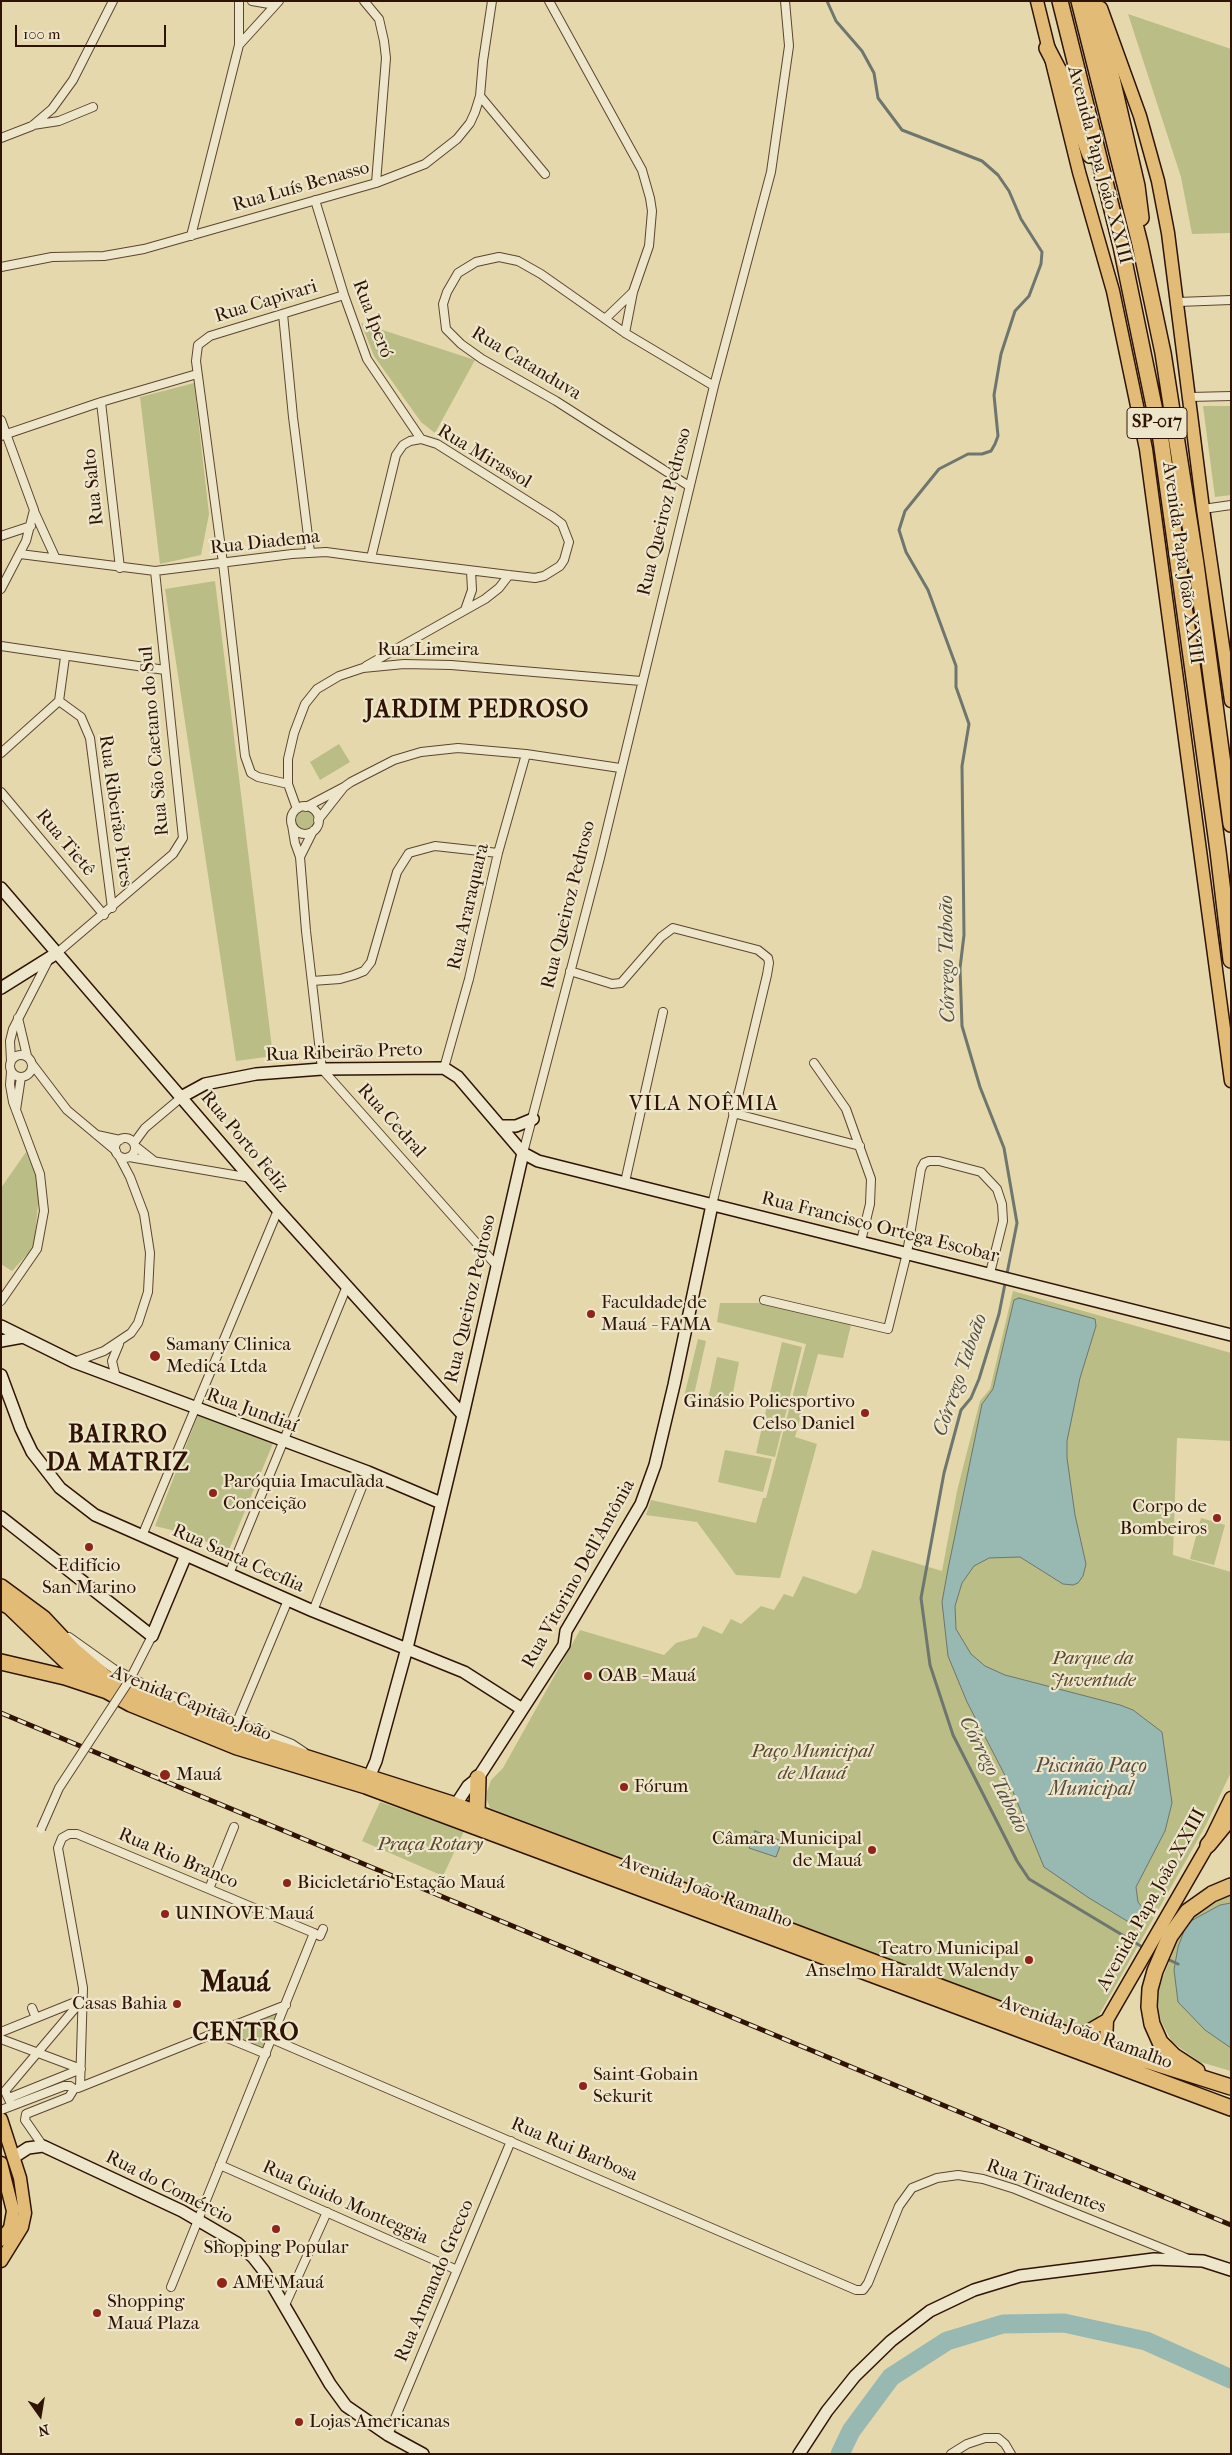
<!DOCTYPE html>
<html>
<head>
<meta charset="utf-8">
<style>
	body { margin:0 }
	#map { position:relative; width:1232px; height:2455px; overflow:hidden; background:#e5d8ad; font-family:"IM FELL French Canon",serif }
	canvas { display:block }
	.frame { position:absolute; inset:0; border:2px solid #2f1406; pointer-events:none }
	.north { position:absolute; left:15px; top:2390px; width:50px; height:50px; -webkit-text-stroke:4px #eee6ca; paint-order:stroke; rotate:167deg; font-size:14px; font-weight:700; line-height:20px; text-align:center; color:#2f1406 }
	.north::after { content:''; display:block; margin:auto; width:18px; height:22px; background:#2f1406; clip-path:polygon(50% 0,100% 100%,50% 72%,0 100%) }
	.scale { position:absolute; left:15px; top:25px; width:151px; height:22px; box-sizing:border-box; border:2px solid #2f1406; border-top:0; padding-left:6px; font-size:15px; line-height:18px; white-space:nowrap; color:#2f1406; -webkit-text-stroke:4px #eee6ca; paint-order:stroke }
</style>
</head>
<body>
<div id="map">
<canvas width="1232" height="2455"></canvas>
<div class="frame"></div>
<div class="north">N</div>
<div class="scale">100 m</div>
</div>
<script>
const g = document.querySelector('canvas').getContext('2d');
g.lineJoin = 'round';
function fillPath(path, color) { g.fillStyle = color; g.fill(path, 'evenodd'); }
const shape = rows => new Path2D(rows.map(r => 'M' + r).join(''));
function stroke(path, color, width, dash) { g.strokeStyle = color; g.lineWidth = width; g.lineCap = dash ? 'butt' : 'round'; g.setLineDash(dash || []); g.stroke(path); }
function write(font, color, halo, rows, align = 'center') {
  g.font = font + ' "IM FELL French Canon",serif'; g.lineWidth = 4.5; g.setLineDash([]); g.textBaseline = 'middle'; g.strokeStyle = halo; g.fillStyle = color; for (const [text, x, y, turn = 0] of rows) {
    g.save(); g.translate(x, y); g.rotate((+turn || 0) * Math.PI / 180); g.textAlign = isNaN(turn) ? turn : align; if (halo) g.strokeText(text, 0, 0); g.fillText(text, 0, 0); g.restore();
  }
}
const green = shape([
	[1128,14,1231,49,1231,233,1192,234,1181,177],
	[361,323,475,360,435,433,421,422,374,356],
	[194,383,209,514,201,555,160,564,140,397],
	[1203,406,1231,406,1231,495,1215,497],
	[215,581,273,1056,236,1061,165,589],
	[339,744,350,762,320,780,310,762],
	'293 820a12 12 0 1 1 24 0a12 12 0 1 1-24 0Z',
	[26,1152,40,1183,34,1247,12,1271,1,1264,1,1188],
	[1013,1291,1231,1353,1231,1441,1177,1438,1173,1555,1231,1572,1231,1772,1206,1825,1094,2024,1075,2030,490,1808,487,1800,487,1792,491,1780,503,1768,580,1630,664,1655,676,1643,697,1637,703,1626,722,1634,731,1619,741,1624,761,1606,774,1610,784,1594,793,1597,803,1576,856,1594,861,1588,872,1550,942,1571,957,1491,980,1401,990,1389],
	[720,1303,762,1303,851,1325,843,1358,818,1354,795,1437,817,1444,780,1578,736,1575,697,1522,646,1515,651,1500,756,1523,763,1498,766,1498,806,1344,717,1322],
	[698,1339,706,1341,693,1399,684,1397],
	[782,1342,802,1347,775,1457,756,1453],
	[717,1357,739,1362,730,1408,707,1404],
	[199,1412,274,1441,228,1552,192,1535,155,1526],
	[725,1450,772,1459,763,1492,718,1482],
	[1201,1518,1225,1525,1214,1565,1190,1559],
	[380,1802,464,1831,443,1876,362,1841],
	[1231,1892,1231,2071,1200,2062,1172,2042,1161,2021,1156,1996,1183,1925],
	[282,2010,265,2051,220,2033]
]);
const water = shape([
	[1019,1298,1095,1319,1096,1326,1080,1378,1067,1441,1067,1458,1075,1515,1086,1564,1083,1576,1078,1583,1073,1585,1063,1584,1020,1557,989,1558,974,1566,962,1583,955,1606,956,1629,971,1654,985,1666,1005,1675,1120,1705,1133,1710,1162,1732,1172,1803,1165,1831,1136,1887,1138,1902,1146,1912,1137,1927,1089,1898,1044,1867,1011,1787,967,1702,948,1656,942,1602,948,1569,982,1404,993,1389,1014,1300,1019,1298],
	[755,1831,782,1841,776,1857,749,1848,755,1831],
	[1231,1903,1231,2048,1205,2030,1178,2002,1174,1970,1178,1947,1187,1923,1220,1905,1231,1903]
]);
const stream = shape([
	[827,1,836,21,862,51,874,73,878,98,902,130,982,161,998,175,1009,191,1021,219,1042,252,1041,264,1029,296,1015,311,1001,354,994,395,998,436,995,444,991,451,982,454,968,454,939,469,905,511,899,530,906,552,928,590,956,666,956,687,969,724,962,766,964,935,960,968,962,1026,980,1087,1004,1148,1017,1223,999,1314,979,1379,971,1398,961,1410,944,1473,921,1598,930,1665,953,1735,1017,1861,1029,1879,1144,1948],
	[1165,1958,1178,1964]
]);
const river = shape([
	[840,2454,851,2431,891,2377,947,2341,1003,2324,1064,2323,1146,2341,1231,2379]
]);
const street = shape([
	[252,1,275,5],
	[364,1,379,19,384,41,386,58,376,183],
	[549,1,642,170,650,198,652,211,649,246,633,292,625,333],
	[239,45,279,1],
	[480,96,545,174],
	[33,125,59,121,93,107],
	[1,138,32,126,52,109,73,80,113,1],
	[315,200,344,295,367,359,421,439],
	[191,236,239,45,239,1],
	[1,267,52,257,104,256,144,249,376,183,425,164,457,139,470,123,475,112,480,96,483,61,492,1],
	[1178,302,1231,300],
	[283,314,293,417,310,552],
	[605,319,633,292],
	[1190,397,1231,396],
	[101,402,120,568],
	[1,420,34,510,26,541,1,589],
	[1,436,101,402,197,374],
	[689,486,556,401,482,359,461,344,446,329,443,304,447,292,458,273,476,262,499,257,518,261,541,274,625,333,714,386],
	[1203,509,1231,505],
	[34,511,55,557],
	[1,536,31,526],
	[20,554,155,571,292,554,326,552,371,558,509,575,535,578,544,576,560,566,564,560,569,542,562,524,553,517,437,444,421,439,410,441,403,445,396,455,371,558],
	[465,610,472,590,471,571],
	[1,646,165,670],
	[366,666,485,599,499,588,509,575],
	[59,701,81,717,90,738,112,908],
	[1,753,59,701,65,657],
	[288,784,258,777,251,773,245,756,223,563,196,361,198,345,210,336,344,295],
	[1,792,104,915],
	'291 820a14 14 0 1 1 28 0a14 14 0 1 1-28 0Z',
	[306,807,344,787],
	[297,809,288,784,288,759,294,733,305,704,317,689,339,676,363,668,404,664,451,665,641,681],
	[318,820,344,787,351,782,394,760,421,752,458,748,526,754,620,768],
	[292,825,295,843,300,857,306,931,322,1069,496,1265],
	[300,857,313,831],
	[57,953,173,854,183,838,155,571],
	[570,971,612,984,621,983,661,937,673,928,758,950,768,958,769,963,767,975,712,1205],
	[312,981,340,979,354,975,364,971,371,962,397,872,409,853,435,846,498,853],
	[18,1018,27,1056],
	'10 1066a11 11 0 1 1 22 0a11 11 0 1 1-22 0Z',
	[11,1061,10,1041,13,1029,49,959],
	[814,1063,846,1109,871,1179,870,1204,861,1241],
	[32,1064,67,1110,116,1151],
	[444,1068,469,979,498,853,526,754],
	[16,1110,21,1077],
	[733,1113,860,1146],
	[97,1135,120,1140],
	'115 1148a10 10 0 1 1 20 0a10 10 0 1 1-20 0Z',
	[134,1143,145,1128,183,1096],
	[135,1146,154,1161],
	[523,1153,600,858,714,386,771,172,789,46,785,1],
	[129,1157,251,1178],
	[625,1182,663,1012],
	[764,1300,888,1329,907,1253,921,1169,924,1163,929,1161,939,1161,981,1172,997,1189,1002,1204,1003,1221,990,1273],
	[1,1301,37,1249,44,1211,40,1174,13,1102,10,1085,11,1072],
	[74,1362,104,1351,131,1333,138,1323,148,1292,150,1253,144,1214,130,1177,119,1156],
	[116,1378,112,1361,119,1344],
	[142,1536,278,1210],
	[229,1574,347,1286],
	[313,1611,368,1472],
	[69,1637,114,1669,149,1687,292,1744,304,1752],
	[129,1681,152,1636],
	[237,1722,288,1600],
	[209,1889,234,1827],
	[32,2008,36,2018],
	[1,2032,78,2001],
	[1,2039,81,2069],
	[272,2039,856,2290,863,2290,868,2283,899,2206,912,2188,937,2178,958,2175,983,2179,1015,2189,1186,2258],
	[266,2054,215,2033,286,2005],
	[80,2087,83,1988,58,1848,62,1838,69,1834,77,1834,314,1933],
	[78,2088,215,2033],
	[9,2098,81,2069],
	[12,2106,5,2091,82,2000],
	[1,2110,64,2086,70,2086,74,2089,69,2097,26,2114,25,2120,43,2146],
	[220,2165,457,2270],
	[171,2287,314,1933,320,1936,323,1929],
	[285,2305,327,2212],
	[388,2435,511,2141],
	[951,2454,967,2444,985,2438,998,2438,1005,2444,1011,2454]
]);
const secondary = shape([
	[1,888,278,1210,463,1415],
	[1,988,57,953],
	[183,1096,205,1084,256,1074,322,1069,444,1068,458,1077,523,1153,538,1161,1231,1335],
	[500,1126,516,1126,533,1119],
	[1,1326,74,1362,368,1472,441,1503],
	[1,1341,23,1337],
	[1,1375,21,1429,32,1452,60,1488,95,1515,313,1611,464,1672,522,1709],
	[1,1517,152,1636,186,1555],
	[366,1784,376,1761,407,1648,463,1415,523,1153],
	[451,1812,468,1786,478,1778,564,1645,566,1631,641,1504,655,1465,674,1385,712,1205],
	[14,2157,28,2148,43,2146,182,2211,237,2243,253,2257,264,2271,330,2384,346,2406,388,2435,423,2454],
	[799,2454,827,2411,855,2376,891,2341,930,2311,974,2290,1020,2276,1154,2259,1203,2261,1231,2270]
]);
const primary = shape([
	[1037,1,1079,172,1113,291,1146,449,1231,1081],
	[1101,8,1140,116,1158,181,1168,233,1203,509,1231,701],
	[1076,2038,1107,2020],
	[1110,2055,1106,2042,1107,2020,1208,1845,1231,1798],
	[1,2119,20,2178,25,2213,22,2227,1,2261],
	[1,2163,13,2211,10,2228,1,2240]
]);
const highway = shape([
	[1060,1,1121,246,1161,440,1218,851,1231,960],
	[1079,1,1140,244,1163,353,1196,564,1231,824],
	[1094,1,1137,186,1141,218],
	[1047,48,1060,73,1090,155],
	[1,1587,43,1618,73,1650,106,1678,135,1693,232,1734,455,1805,1076,2038,1231,2087],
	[1,1602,10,1607,66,1661,93,1682],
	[1,1662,65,1677,107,1691,131,1704,237,1747,366,1786,1231,2108],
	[477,1813,478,1778],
	[1208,1845,1231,1817],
	[1197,2071,1174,2056,1160,2042,1152,2024,1149,2007,1150,1989,1155,1971,1170,1936,1188,1911,1212,1894,1231,1886]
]);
const rail = shape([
	[1,1713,1231,2225]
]);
const streetBridge = shape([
	[41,1829,59,1788,127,1684]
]);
const markers = [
	[591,1314,5,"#8f2418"],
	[155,1356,6,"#8f2418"],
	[865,1413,5,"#8f2418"],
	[213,1493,5,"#8f2418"],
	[1217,1518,5,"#8f2418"],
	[89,1547,5,"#8f2418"],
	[588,1676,5,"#8f2418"],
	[165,1775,6,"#8f2418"],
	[624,1787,5,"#8f2418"],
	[872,1850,5,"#8f2418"],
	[287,1883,5,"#8f2418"],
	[165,1914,5,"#8f2418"],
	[1029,1960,5,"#8f2418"],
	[177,2004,5,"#8f2418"],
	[583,2086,5,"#8f2418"],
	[276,2229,5,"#8f2418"],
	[222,2283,6,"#8f2418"],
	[97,2313,5,"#8f2418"],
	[299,2422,5,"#8f2418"]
];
const shields = [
	[1157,423,60]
];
const shieldNames = [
	["SP-017",1157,423]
];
const streetNames = [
	["Avenida Papa João XXIII",1099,165,75],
	["Rua Luís Benasso",301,187,-16],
	["Rua Capivari",266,302,-17],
	["Rua Iperó",372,319,69],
	["Rua Catanduva",526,364,31],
	["Rua Mirassol",484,457,31],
	["Rua Salto",94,487,-96],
	["Rua Queiroz Pedroso",665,512,-76],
	["Rua Diadema",265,543,-6],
	["Avenida Papa João XXIII",1182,563,82],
	["Rua Limeira",428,650],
	["Rua São Caetano do Sul",155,741,-95],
	["Rua Ribeirão Pires",115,811,82],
	["Rua Tietê",65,843,50],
	["Rua Queiroz Pedroso",569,905,-76],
	["Rua Araraquara",469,907,-77],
	["Rua Ribeirão Preto",344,1053,-2],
	["Rua Cedral",391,1121,48],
	["Rua Porto Feliz",244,1142,50],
	["Rua Francisco Ortega Escobar",880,1228,14],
	["Rua Queiroz Pedroso",471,1299,-77],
	["Rua Jundiaí",252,1411,20],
	["Rua Santa Cecília",238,1559,24],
	["Rua Vitorino Dell'Antônia",579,1574,-61],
	["Avenida Capitão João",191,1704,22],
	["Rua Rio Branco",178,1859,23],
	["Avenida João Ramalho",706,1892,20],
	["Avenida Papa João XXIII",1152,1900,-61],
	["Avenida João Ramalho",1086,2033,20],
	["Rua Rui Barbosa",574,2150,23],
	["Rua Tiradentes",1046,2187,20],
	["Rua do Comércio",169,2188,27],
	["Rua Guido Monteggia",345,2203,24],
	["Rua Armando Grecco",435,2281,-67]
];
const poiNames = [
	["Faculdade de",601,1303],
	["Mauá - FAMA",601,1325],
	["Samany Clinica",166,1345],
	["Medica Ltda",166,1367],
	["Ginásio Poliesportivo",855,1402,"right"],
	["Celso Daniel",855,1424,"right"],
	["Paróquia Imaculada",223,1482],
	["Conceição",223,1504],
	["Corpo de",1207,1507,"right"],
	["Bombeiros",1207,1529,"right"],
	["Edifício",89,1566,"center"],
	["San Marino",89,1588,"center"],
	["OAB - Mauá",598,1676],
	["Mauá",176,1775],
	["Fórum",634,1787],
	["Câmara Municipal",862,1839,"right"],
	["de Mauá",862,1861,"right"],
	["Bicicletário Estação Mauá",297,1883],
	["UNINOVE Mauá",175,1914],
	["Teatro Municipal",1019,1949,"right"],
	["Anselmo Haraldt Walendy",1019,1971,"right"],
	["Casas Bahia",167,2004,"right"],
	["Saint-Gobain",593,2075],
	["Sekurit",593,2097],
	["Shopping Popular",276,2248,"center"],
	["AME Mauá",233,2283],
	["Shopping",107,2302],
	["Mauá Plaza",107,2324],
	["Lojas Americanas",309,2422]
];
const parkNames = [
	["Parque da",1093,1659],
	["Juventude",1093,1681],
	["Paço Municipal",812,1752],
	["de Mauá",812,1774],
	["Praça Rotary",430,1845]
];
const waterNames = [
	["Córrego Taboão",948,959,-91],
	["Córrego Taboão",961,1375,-71],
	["Piscinão Paço",1091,1767],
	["Municipal",1091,1790],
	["Córrego Taboão",993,1775,63]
];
const quarterNames = [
	["VILA NOÊMIA",704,1105]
];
const districtNames = [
	["JARDIM PEDROSO",477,711],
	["BAIRRO",118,1436],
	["DA MATRIZ",118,1464],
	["CENTRO",246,2034]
];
const townNames = [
	["Mauá",235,1984]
];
fillPath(green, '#babd86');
fillPath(water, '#98b8b2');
stroke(water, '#6e766d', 1);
stroke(stream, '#6e766d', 3);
stroke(river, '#98b8b2', 19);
stroke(street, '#5c4530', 10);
stroke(secondary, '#2f1406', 14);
stroke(primary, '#2f1406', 15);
stroke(highway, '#2f1406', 18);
stroke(street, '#eee6ca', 8);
stroke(secondary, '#eee6ca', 11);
stroke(primary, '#e2bc76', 12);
stroke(highway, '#e2bc76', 15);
stroke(rail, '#2f1406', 5);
stroke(rail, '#eee6ca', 3, [9]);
stroke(streetBridge, '#5c4530', 10, []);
stroke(streetBridge, '#eee6ca', 8);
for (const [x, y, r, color] of markers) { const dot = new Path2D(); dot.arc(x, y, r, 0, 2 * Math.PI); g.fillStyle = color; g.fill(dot); stroke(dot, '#eee6ca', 2); }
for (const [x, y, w] of shields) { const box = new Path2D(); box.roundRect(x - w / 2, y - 15.5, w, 31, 4); g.fillStyle = '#eee6ca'; g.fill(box); stroke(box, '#2f1406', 1); }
write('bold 18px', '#2f1406', null, shieldNames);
write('19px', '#2f1406', '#eee6ca', streetNames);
write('19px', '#2f1406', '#eee6ca', poiNames, 'left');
write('italic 19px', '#59472c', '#eee6ca', parkNames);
write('italic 20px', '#544d42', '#eee6ca', waterNames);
g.letterSpacing = '1px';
write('21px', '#2f1406', '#eee6ca', quarterNames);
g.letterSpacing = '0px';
g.letterSpacing = '1px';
write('bold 24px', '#2f1406', '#eee6ca', districtNames);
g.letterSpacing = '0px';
write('bold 29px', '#2f1406', '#eee6ca', townNames);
</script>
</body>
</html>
